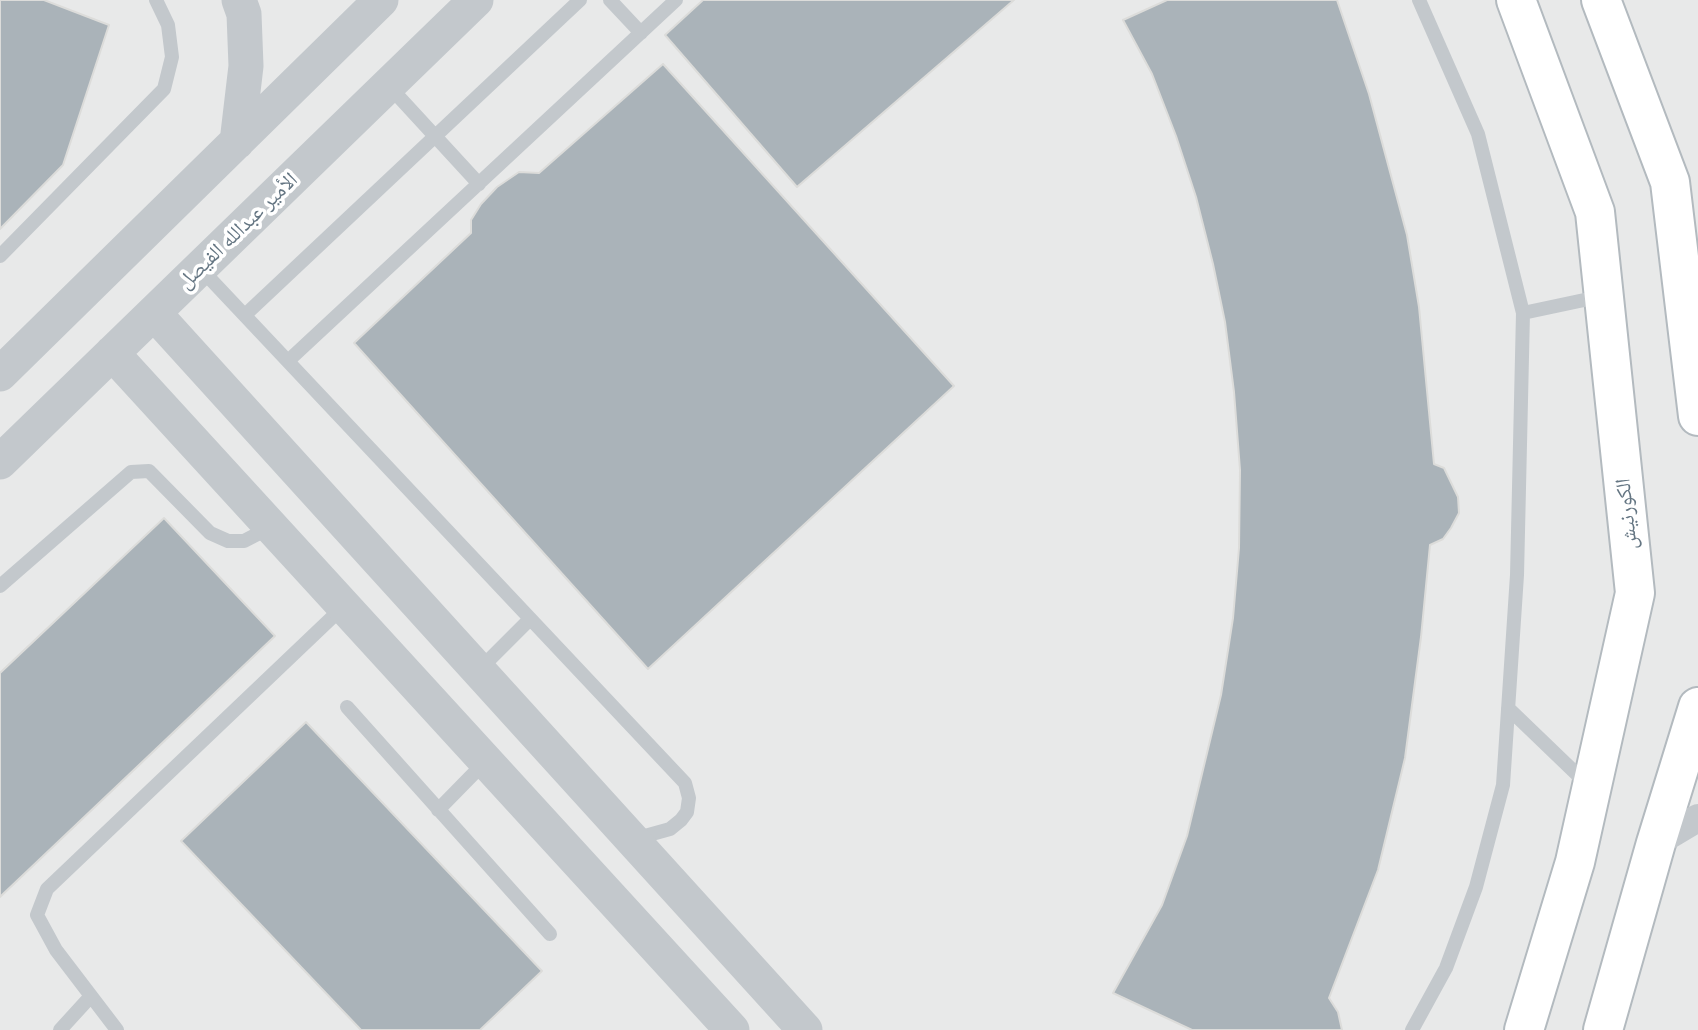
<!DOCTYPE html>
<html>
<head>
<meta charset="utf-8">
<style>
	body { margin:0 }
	canvas { display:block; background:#fafaf8 }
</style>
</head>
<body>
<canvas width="1698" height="1030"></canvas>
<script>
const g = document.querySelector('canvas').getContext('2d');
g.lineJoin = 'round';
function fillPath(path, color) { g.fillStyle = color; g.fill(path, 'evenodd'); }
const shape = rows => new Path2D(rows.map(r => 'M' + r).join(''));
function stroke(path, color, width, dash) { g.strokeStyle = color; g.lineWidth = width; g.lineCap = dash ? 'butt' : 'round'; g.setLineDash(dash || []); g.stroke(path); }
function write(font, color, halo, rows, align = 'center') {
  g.font = font + ' Figtree,"Noto Naskh Arabic",sans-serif'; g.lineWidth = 7; g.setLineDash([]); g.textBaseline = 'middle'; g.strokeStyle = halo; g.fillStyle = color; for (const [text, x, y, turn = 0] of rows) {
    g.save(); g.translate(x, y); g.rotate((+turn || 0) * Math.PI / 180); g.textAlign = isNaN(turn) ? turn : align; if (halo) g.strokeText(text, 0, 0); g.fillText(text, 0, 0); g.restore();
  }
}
const built = shape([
	[0,0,1698,0,1698,1030,0,1030]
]);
const building = shape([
	[0,0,44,0,109,25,63,165,0,229,0,0],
	[703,0,1014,0,797,187,665,35,703,0],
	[1167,0,1337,0,1369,94,1407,235,1419,307,1434,464,1444,468,1458,497,1459,513,1451,528,1443,539,1430,545,1421,637,1405,758,1378,870,1329,998,1338,1012,1342,1030,1192,1030,1113,993,1162,905,1187,836,1221,695,1233,618,1239,548,1240,470,1234,392,1225,322,1213,264,1196,197,1176,136,1152,74,1123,20,1167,0],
	[663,64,954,386,648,669,354,343,471,233,471,220,481,204,497,187,519,172,539,173,663,64],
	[164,518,275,636,0,897,0,673,164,518],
	[306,722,542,971,480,1030,361,1030,181,841,306,722]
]);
const service = shape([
	[610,0,641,33],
	[388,85,479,184],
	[0,256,164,89,172,57,168,25,156,0],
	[200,268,685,783,689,798,687,812,681,820,670,829,634,839],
	[1523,313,1603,296],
	[245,315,580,0],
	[288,361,676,0],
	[0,586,131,472,149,471,210,533,228,541,244,541,271,527],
	[479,670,530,619],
	[347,707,550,934],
	[1508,708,1588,785],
	[438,810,486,761],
	[60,1030,91,996],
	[117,1030,56,950,37,915,47,889,343,607],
	[1412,1030,1446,968,1476,887,1503,785,1517,575,1523,313,1478,134,1419,0]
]);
const minor = shape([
	[1656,843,1698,818]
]);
const tertiary = shape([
	[237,142,246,66,244,14,239,0],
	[154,313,805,1030],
	[112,353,732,1030],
	[0,374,381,0],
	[0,462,476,0]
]);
const secondary = shape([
	[1516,0,1595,212,1635,593,1575,862,1524,1030],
	[1601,0,1670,182,1698,416],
	[1603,1030,1656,843,1698,707]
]);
const streetNames = [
	["الأمير عبدالله الفيصل",238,231,-44],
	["الكورنيش",1627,514,-96]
];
fillPath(built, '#e8e9e9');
fillPath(building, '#aab3b9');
stroke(building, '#dcdcda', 2);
stroke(secondary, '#b3babf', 42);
stroke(service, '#c3c8cc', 14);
stroke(minor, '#c3c8cc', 28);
stroke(tertiary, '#c3c8cc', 35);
stroke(secondary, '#fff', 38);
write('21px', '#657683', '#fff', streetNames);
</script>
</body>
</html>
